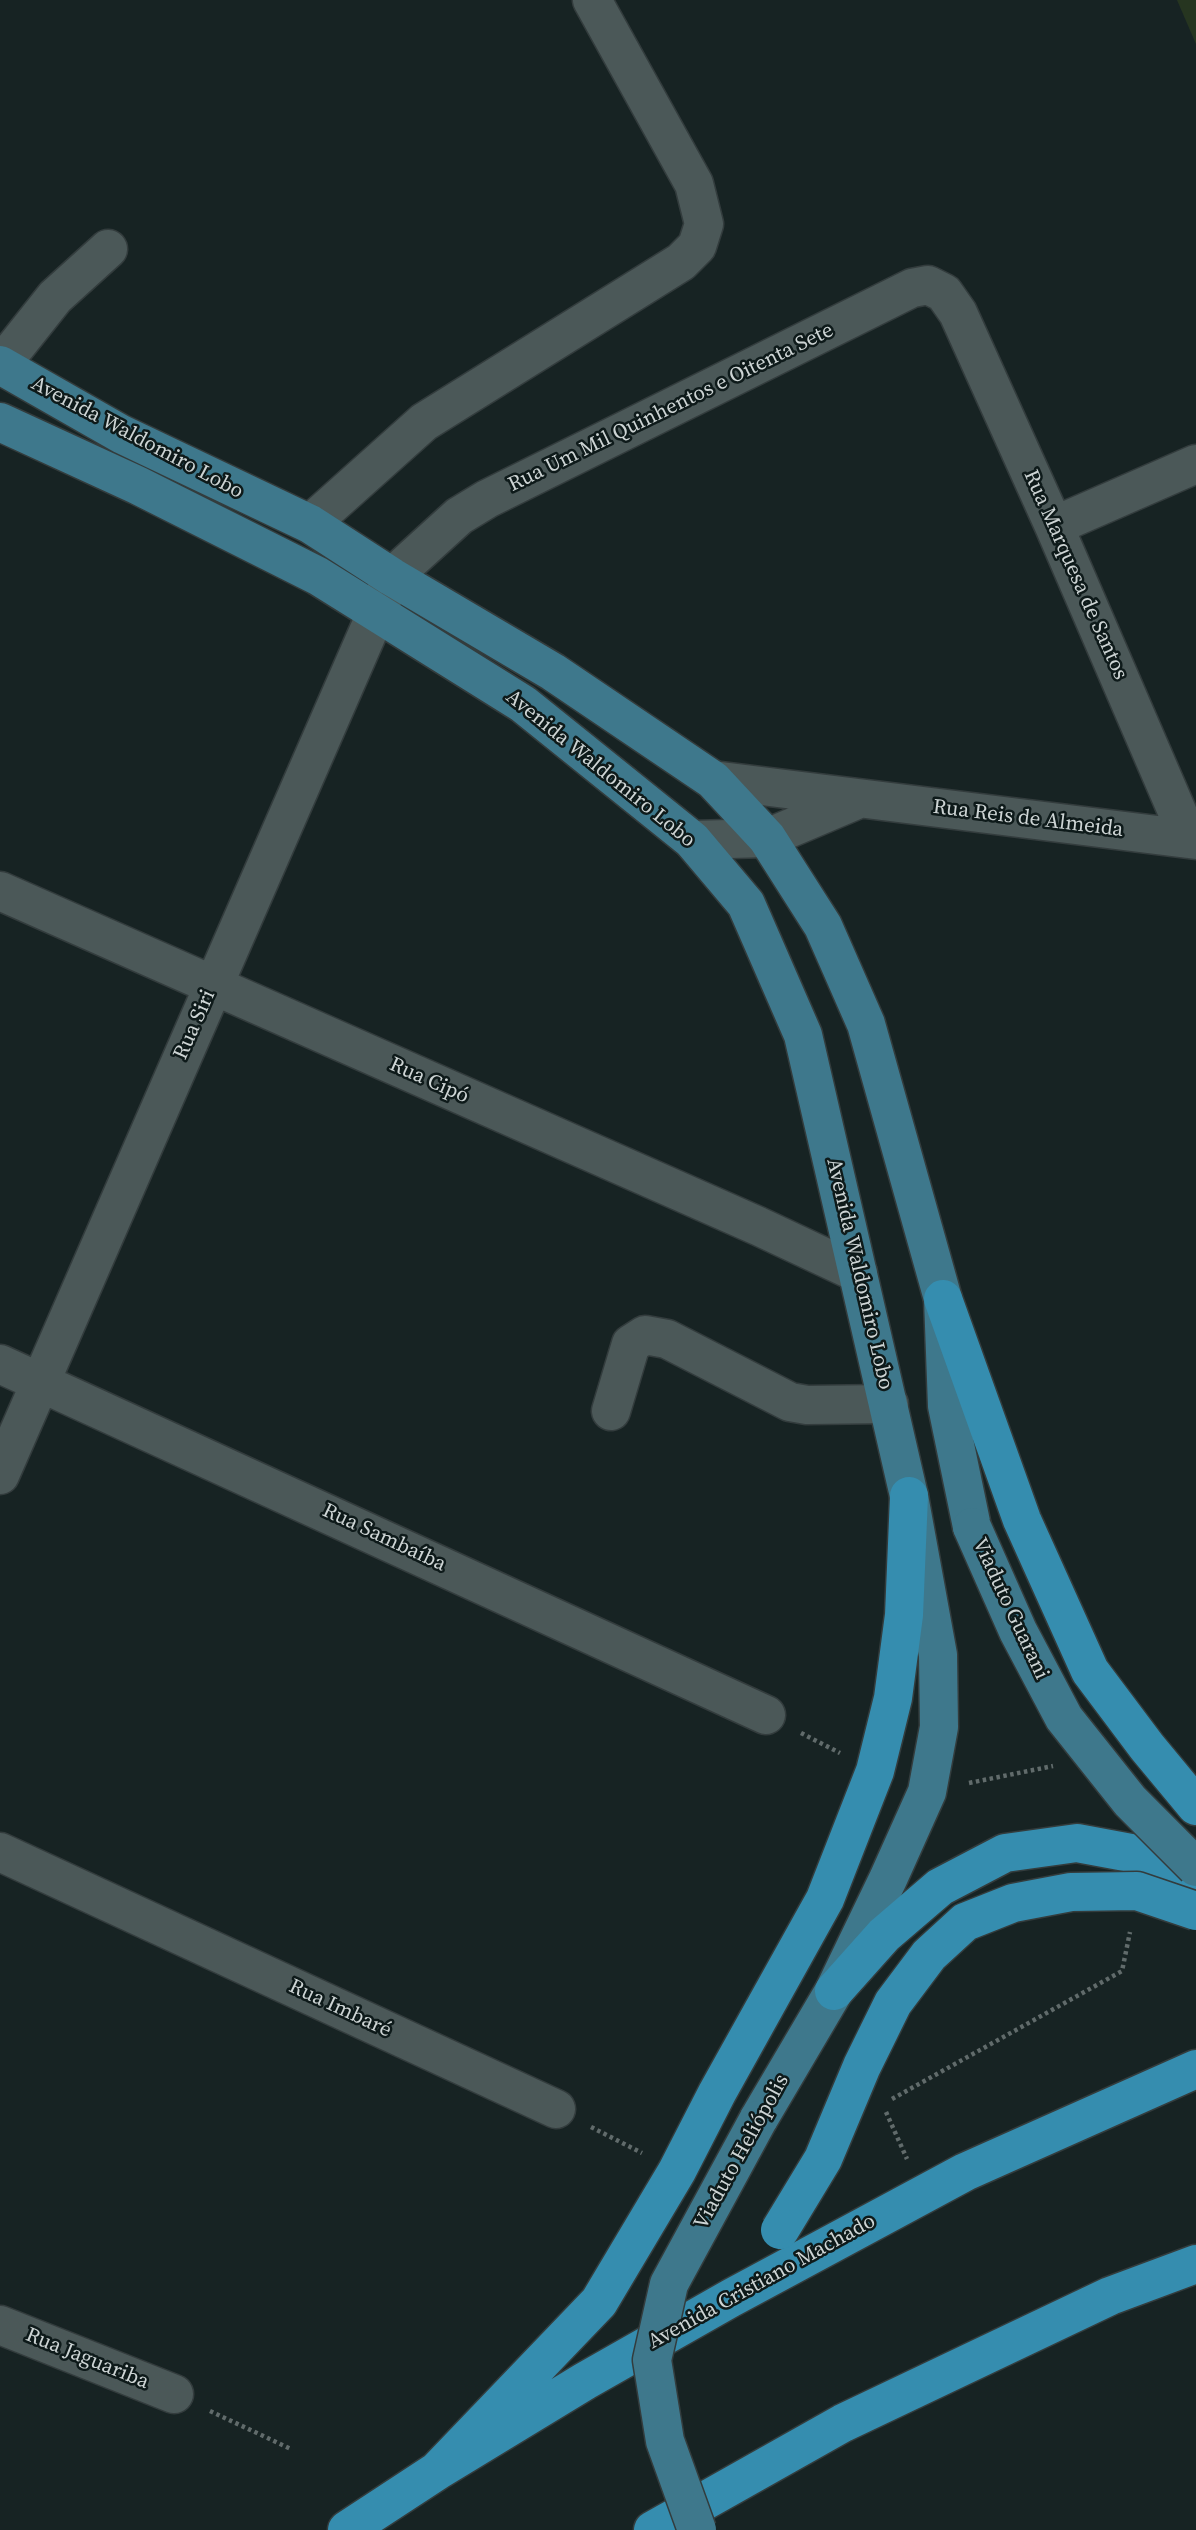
<!DOCTYPE html>
<html>
<head>
<meta charset="utf-8">
<style>
	body { margin:0 }
	canvas { display:block; background:#172323 }
</style>
</head>
<body>
<canvas width="1196" height="2530"></canvas>
<script>
const g = document.querySelector('canvas').getContext('2d');
g.lineJoin = 'round';
function fillPath(path, color) { g.fillStyle = color; g.fill(path, 'evenodd'); }
const shape = rows => new Path2D(rows.map(r => 'M' + r).join(''));
function stroke(path, color, width, dash) { g.strokeStyle = color; g.lineWidth = width; g.lineCap = dash ? 'butt' : 'round'; g.setLineDash(dash || []); g.stroke(path); }
function write(font, color, halo, rows, align = 'center') {
  g.font = font + ' "Source Serif 4",serif'; g.lineWidth = 5; g.setLineDash([]); g.textBaseline = 'middle'; g.strokeStyle = halo; g.fillStyle = color; for (const [text, x, y, turn = 0] of rows) {
    g.save(); g.translate(x, y); g.rotate((+turn || 0) * Math.PI / 180); g.textAlign = isNaN(turn) ? turn : align; if (halo) g.strokeText(text, 0, 0); g.fillText(text, 0, 0); g.restore();
  }
}
const green = shape([
	[1177,0,1196,0,1196,44]
]);
const path = shape([
	[801,1733,840,1753],
	[969,1783,1053,1766],
	[892,2099,1122,1971,1130,1932],
	[886,2112,907,2159],
	[591,2127,642,2153],
	[210,2411,291,2449]
]);
const minor = shape([
	[1,365,55,297,108,249],
	[310,524,424,422,681,262,697,246,704,224,694,184,592,0],
	[1054,526,1196,464],
	[713,780,1196,840],
	[692,840,767,838,859,799],
	[0,891,758,1226,858,1273],
	[0,1364,766,1715],
	[611,1411,631,1344,645,1335,667,1339,790,1402,807,1405,889,1404],
	[0,1475,392,577,459,516,487,499,912,288,928,285,944,293,958,313,1054,526,1189,839],
	[0,1852,556,2109],
	[0,2325,174,2394]
]);
const major = shape([
	[0,365,121,434,310,524,392,577,553,672,713,780,767,838,823,926,866,1024,943,1299,947,1406,972,1527],
	[0,422,137,485,318,576,523,704,692,840,746,904,803,1035,909,1496,938,1655,939,1727,927,1792,888,1879,834,1991,758,2120]
]);
const highway = shape([
	[943,1299,1022,1520,1090,1671,1147,1747,1196,1806],
	[834,1991,884,1935,940,1887,1005,1853,1077,1843,1147,1856,1196,1872],
	[437,2471,599,2302,677,2171,717,2093,825,1899,875,1771,893,1698,904,1615,909,1496],
	[347,2530,437,2471,585,2381,731,2298,965,2172,1196,2069],
	[653,2530,843,2423,1110,2296,1196,2264]
]);
const majorBridge = shape([
	[972,1527,1018,1631,1064,1718,1130,1801,1196,1867],
	[697,2530,665,2441,652,2360,669,2284,758,2120]
]);
const highwayBridge = shape([
	[780,2230,823,2159,862,2066,893,2003,929,1955,965,1922,1013,1903,1071,1892,1137,1891,1196,1911]
]);
const streetNames = [
	["Rua Um Mil Quinhentos e Oitenta Sete",671,408,-26],
	["Avenida Waldomiro Lobo",137,438,28],
	["Rua Marquesa de Santos",1075,575,66],
	["Avenida Waldomiro Lobo",600,769,39],
	["Rua Reis de Almeida",1028,819,7],
	["Rua Siri",195,1025,-66],
	["Rua Cipó",429,1081,24],
	["Avenida Waldomiro Lobo",859,1274,77],
	["Rua Sambaíba",384,1538,25],
	["Viaduto Guarani",1010,1609,65],
	["Rua Imbaré",340,2009,25],
	["Viaduto Heliópolis",742,2152,-61],
	["Avenida Cristiano Machado",762,2282,-29],
	["Rua Jaguariba",87,2359,22]
];
fillPath(green, '#263520');
stroke(minor, '#333c3d', 41);
stroke(major, '#333c3d', 41);
stroke(highway, '#333c3d', 41);
stroke(path, '#616b6b', 4.5, [3.5, 3.5]);
stroke(minor, '#4b5858', 38);
stroke(major, '#3e788c', 38);
stroke(highway, '#358daf', 38);
stroke(majorBridge, '#333c3d', 41, []);
stroke(highwayBridge, '#333c3d', 41, []);
stroke(majorBridge, '#3e788c', 38);
stroke(highwayBridge, '#358daf', 38);
write('21px', '#cdd4d4', '#0e1a1a', streetNames);
</script>
</body>
</html>
